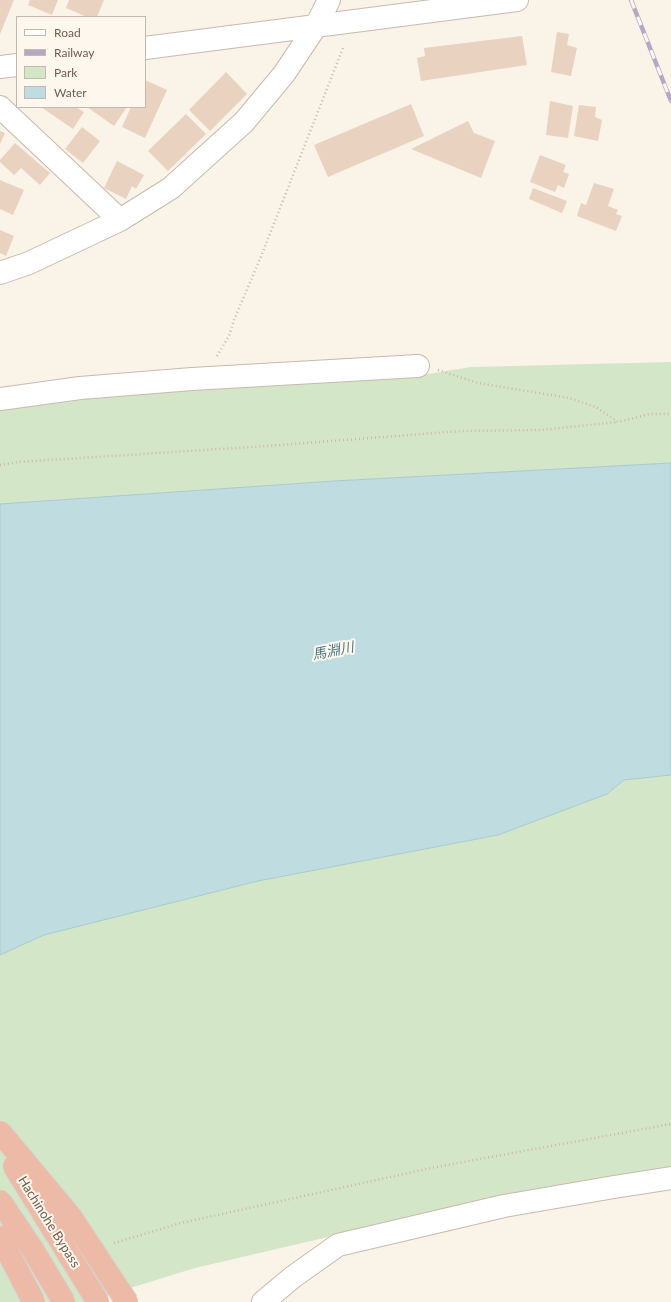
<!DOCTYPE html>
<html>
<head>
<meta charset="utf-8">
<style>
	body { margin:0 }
	#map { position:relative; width:671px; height:1302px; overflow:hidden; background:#faf3e8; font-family:Lato,sans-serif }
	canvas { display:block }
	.legend { position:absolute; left:16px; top:16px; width:130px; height:92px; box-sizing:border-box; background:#fdf7ee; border:1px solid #c5b9ae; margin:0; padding:5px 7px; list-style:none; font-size:12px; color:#715c4f }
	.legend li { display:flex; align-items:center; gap:8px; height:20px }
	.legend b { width:20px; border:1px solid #c5b9ae }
</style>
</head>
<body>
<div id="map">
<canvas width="671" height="1302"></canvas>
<ul class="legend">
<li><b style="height:5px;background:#fff"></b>Road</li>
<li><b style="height:5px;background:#b6a8c2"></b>Railway</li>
<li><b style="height:11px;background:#d4e6c8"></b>Park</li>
<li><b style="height:11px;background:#bfdce1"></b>Water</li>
</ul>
</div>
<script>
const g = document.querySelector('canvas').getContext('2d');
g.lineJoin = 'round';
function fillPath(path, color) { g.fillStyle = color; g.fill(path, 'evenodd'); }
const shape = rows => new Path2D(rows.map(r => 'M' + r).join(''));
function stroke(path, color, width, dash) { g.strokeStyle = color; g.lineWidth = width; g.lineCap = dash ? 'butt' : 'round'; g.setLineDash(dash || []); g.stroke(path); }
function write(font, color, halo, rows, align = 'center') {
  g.font = font + ' Lato,"Noto Sans JP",sans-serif'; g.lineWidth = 4; g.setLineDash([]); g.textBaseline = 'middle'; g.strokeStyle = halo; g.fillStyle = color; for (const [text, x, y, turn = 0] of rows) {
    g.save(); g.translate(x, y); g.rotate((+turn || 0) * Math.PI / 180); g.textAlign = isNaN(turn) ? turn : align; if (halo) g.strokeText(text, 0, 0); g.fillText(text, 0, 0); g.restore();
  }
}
const green = shape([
	[671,362,671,463,334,481,0,504,0,407,78,395,422,375,471,367],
	[671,775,671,1168,513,1194,195,1268,85,1302,0,1302,0,955,44,935,258,881,498,835,607,794,624,780]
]);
const water = shape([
	[671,463,671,775,624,780,607,794,498,835,258,881,44,935,0,955,0,504,334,481,671,463]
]);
const building = shape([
	[0,0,14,0,0,34],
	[30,0,58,0,52,15,28,5],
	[69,0,104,0,97,17,87,17,66,8],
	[557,32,569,34,567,45,577,48,571,76,551,72],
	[522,36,527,65,421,81,417,58,425,56,424,48],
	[226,72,247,94,210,131,189,110],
	[145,80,167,90,145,138,122,127,131,107,145,107],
	[550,101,573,106,568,138,546,135],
	[411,104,424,136,328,177,314,145],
	[579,105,596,107,595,117,602,120,598,141,574,136],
	[41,107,76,107,84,112,73,129],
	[87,107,127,107,114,126],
	[186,114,206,134,168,171,148,151],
	[468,121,474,133,495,141,481,178,411,149],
	[82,127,100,141,83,163,65,149],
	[0,131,5,133,0,144],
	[15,143,50,173,40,185,21,168,14,175,0,162,0,160],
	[540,155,566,165,563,172,569,174,564,188,558,185,555,192,530,182],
	[117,161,144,175,136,189,132,186,126,199,104,188],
	[0,180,24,190,13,215,0,209],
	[594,183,614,189,608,206,618,210,616,214,622,216,616,231,577,216,581,203,586,205],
	[533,188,567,201,562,213,529,199],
	[0,230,14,236,6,256,0,253]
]);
const path = shape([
	[217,356,229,336,234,320,260,259,343,48],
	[438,370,478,383,569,398,596,407,618,422,650,414,671,414],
	[0,465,18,462,267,446,461,431,541,430,618,422],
	[114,1243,181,1223,431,1168,671,1124]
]);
const minor = shape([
	[145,48,517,0],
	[0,67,17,65],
	[0,107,120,220],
	[0,273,29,263,120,220,171,188,244,122,284,74,316,26,329,0],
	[0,399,80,388,192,379,418,366],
	[263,1302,293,1277,338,1245,504,1206,614,1187,671,1178]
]);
const rail = shape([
	[631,0,671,101]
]);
const highwayBridge = shape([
	[0,1132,71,1217,127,1302],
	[14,1166,98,1302],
	[0,1201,33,1250,64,1302],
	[0,1237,34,1302]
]);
const streetNames = [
	["Hachinohe Bypass",49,1222,58]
];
const waterNames = [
	["馬淵川",333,651,-11]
];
fillPath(green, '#d4e6c8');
fillPath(water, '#bfdce1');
stroke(water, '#a7cad1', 1);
fillPath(building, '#ead2c1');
stroke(minor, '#c7baad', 24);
stroke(path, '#d0b7a7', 2.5, [1, 3]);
stroke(minor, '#fff', 22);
stroke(rail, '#b6a8c2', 4.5);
stroke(rail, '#fdf7ee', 3, [9]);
stroke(highwayBridge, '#d7d1ce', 24, []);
stroke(highwayBridge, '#ecbaa7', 22);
write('13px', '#715c4f', '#fdf7ee', streetNames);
write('italic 14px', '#4c7781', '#fdf7ee', waterNames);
</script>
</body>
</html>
